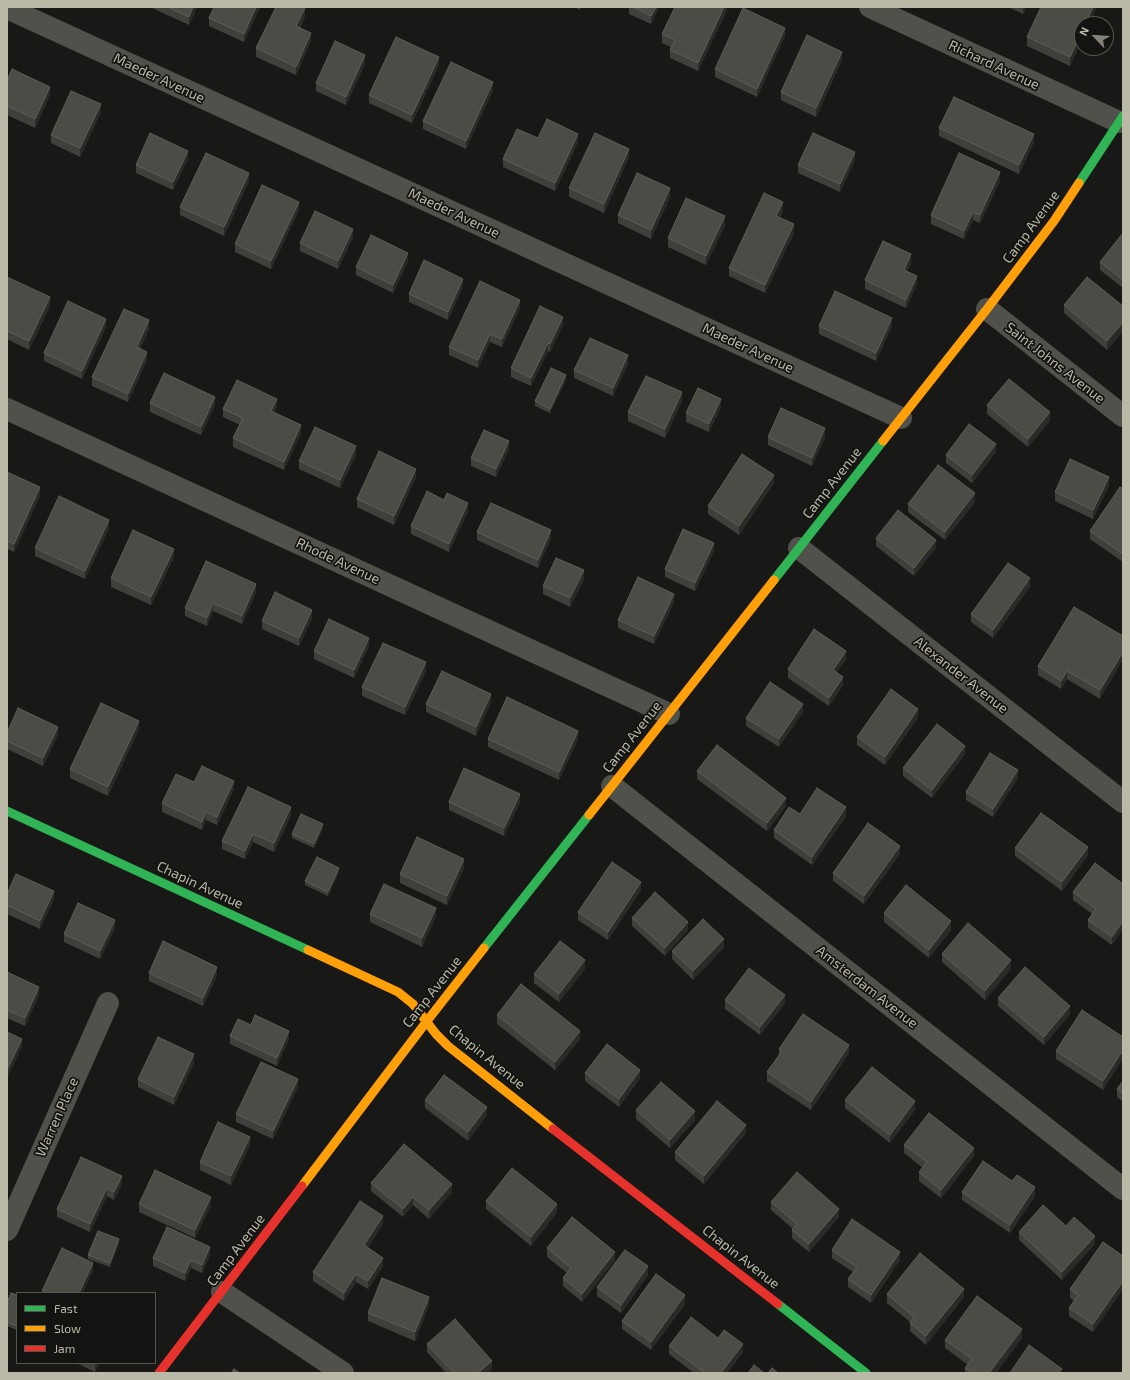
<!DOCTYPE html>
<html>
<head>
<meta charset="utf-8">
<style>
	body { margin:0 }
	#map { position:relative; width:1130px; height:1380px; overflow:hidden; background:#181817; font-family:"Exo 2",sans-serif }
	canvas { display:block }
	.frame { position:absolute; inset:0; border:8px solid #bab9a7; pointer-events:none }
	.legend { position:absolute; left:16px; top:1292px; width:140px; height:72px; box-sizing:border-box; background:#131411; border:1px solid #56564d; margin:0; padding:5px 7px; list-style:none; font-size:12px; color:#bab9a7 }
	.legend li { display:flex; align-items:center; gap:8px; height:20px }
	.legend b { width:20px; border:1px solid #56564d }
	.north { position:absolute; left:1074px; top:16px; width:40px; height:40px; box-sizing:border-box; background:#131411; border:1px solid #56564d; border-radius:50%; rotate:295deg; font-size:11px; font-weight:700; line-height:16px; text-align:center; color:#bab9a7 }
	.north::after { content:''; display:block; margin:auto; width:14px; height:18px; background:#818175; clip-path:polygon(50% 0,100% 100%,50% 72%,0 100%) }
</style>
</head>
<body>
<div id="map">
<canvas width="1130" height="1380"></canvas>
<div class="frame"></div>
<ul class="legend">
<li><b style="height:5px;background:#30b455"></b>Fast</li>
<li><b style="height:5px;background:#ff9f0a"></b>Slow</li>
<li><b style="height:5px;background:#e5322d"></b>Jam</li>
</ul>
<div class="north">N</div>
</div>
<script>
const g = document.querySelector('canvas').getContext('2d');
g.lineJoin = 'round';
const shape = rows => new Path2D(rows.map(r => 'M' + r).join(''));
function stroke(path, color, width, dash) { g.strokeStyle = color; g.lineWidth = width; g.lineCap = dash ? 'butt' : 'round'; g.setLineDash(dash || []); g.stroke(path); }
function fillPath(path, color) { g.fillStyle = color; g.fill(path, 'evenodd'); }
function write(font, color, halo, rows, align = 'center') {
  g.font = font + ' "Exo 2",sans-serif'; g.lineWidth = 3.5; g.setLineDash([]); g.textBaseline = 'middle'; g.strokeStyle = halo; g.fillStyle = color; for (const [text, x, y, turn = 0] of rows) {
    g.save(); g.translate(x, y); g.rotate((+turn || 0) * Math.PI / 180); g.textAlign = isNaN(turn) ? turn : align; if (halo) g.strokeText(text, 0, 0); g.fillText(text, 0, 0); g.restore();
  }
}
const street = shape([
	[870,7,1119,122],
	[7,8,901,418],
	[987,309,1123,416],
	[7,409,669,714],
	[799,548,1123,802],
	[612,786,1123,1189],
	[7,1230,108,1003],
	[222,1292,343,1373]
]);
const fast = shape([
	[1079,183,1123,116],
	[774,580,883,441],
	[7,811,308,950],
	[484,948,589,815],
	[778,1304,866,1373]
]);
const slow = shape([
	[883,441,987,309,1054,221,1079,183],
	[589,815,774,580],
	[308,950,398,992,413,1004,436,1034,448,1046,553,1129],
	[302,1186,427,1021,484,948]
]);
const jam = shape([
	[553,1129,778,1304],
	[159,1373,302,1186]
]);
const wall = shape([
	[150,7,197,7,189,25],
	[260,7,244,42,209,26,209,18],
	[574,7,581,7,580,10],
	[629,7,659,7,651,24,629,14],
	[727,7,727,10,698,71,670,58,670,50,671,47,662,43,662,34],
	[1008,7,1026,7,1023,14],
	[1041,7,1097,7,1089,24,1082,24,1082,39,1070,66,1027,46,1027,37],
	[305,16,300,28,311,41,296,75,256,57,256,48],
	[785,36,757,97,715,77,715,69],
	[842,60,816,117,781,100,781,92],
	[365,64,346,105,316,91,316,83],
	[439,65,412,123,369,103,369,95],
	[7,81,50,95,35,128,7,115],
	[493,90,466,149,423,129,423,121],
	[101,112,80,157,51,143,51,135],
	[939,128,1034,142,1019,174,939,136],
	[538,138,578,142,555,191,503,167,503,159],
	[629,157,604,213,569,197,569,188],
	[188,159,173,190,136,173,136,165],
	[855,160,840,192,798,173,798,165],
	[249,181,224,236,180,215,180,207],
	[1000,181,980,223,973,220,964,239,931,224,931,215],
	[670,197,651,239,618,223,618,215],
	[299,210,271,269,235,252,235,244],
	[783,210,780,218,794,233,765,293,729,276,729,268],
	[725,225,706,265,668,247,668,238],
	[1123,233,1123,288,1100,270,1100,262],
	[353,237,338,269,300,251,300,243],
	[408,261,393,293,356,275,356,267],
	[911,263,907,271,917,284,906,308,865,289,865,280],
	[7,277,50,306,29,350,7,339],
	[463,287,448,320,409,302,409,294],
	[1064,305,1123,306,1123,331,1107,350,1064,313],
	[520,308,502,347,490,342,478,368,449,355,449,347],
	[563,325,550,352,548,351,531,386,511,377,511,368],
	[819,326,892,326,876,361,819,334],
	[106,327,82,379,44,361,44,353],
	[149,329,140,349,147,360,128,402,92,386,92,377],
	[628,364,613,396,574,378,574,370],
	[566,380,550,413,535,406,535,401],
	[682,401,665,438,628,421,628,412],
	[150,403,215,405,201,435,150,412],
	[987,405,1050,421,1028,447,987,414],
	[277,407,274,412,301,433,284,470,233,447,233,438,240,425,223,417,223,409],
	[721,407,709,432,686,422,686,413],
	[768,437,825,437,812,466,768,445],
	[509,449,496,477,471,466,471,458],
	[996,452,972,483,946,463,946,455],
	[356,455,340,488,299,469,299,461],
	[7,472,40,496,14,552,7,549],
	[416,477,394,525,357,507,357,499],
	[774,483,739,535,708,514,708,506],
	[1109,485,1093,519,1055,501,1055,492],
	[1123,489,1123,562,1090,539,1090,531],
	[975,502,945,540,908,512,908,504],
	[468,511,449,552,411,534,411,526],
	[109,528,85,579,35,556,35,548],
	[477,532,551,538,538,568,477,540],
	[876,538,936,548,914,576,876,546],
	[714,551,695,591,665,577,665,569],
	[174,557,151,605,111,587,111,578],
	[584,579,570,607,543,594,543,586],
	[1030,587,993,638,971,622,971,614],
	[256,592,242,624,213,611,207,626,185,616,185,608],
	[674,602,654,644,618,628,618,620],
	[312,618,299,646,262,629,262,621],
	[1123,636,1100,699,1067,679,1061,689,1038,675,1038,666],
	[369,646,354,678,314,659,314,651],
	[846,659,836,673,843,685,829,706,788,678,788,669],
	[426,671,405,715,362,696,362,687],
	[491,702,476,736,426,712,426,704],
	[803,712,779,747,746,726,746,718],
	[918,717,885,765,857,745,857,737],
	[139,729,108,796,70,778,70,769],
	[7,733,58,735,43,766,7,749],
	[488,739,578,739,559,780,488,747],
	[965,754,932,798,903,776,903,768],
	[697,771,786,806,767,831,697,779],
	[1018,778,993,817,966,800,966,792],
	[234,789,217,825,206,820,202,830,162,812,162,803],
	[449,802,520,802,504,836,449,810],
	[800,814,846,816,812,865,774,838,774,830],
	[291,815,274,852,253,842,245,859,222,849,222,841],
	[323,828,314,848,292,838,292,834],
	[1015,848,1088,855,1062,891,1015,856],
	[900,854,864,904,833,881,833,873],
	[464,868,447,905,400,883,400,874],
	[339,872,328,896,305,885,305,881],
	[1123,884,1112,945,1088,928,1088,920,1092,914,1073,900,1073,892],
	[641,890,608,940,578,920,578,912],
	[7,894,54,899,40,929,7,914],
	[884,913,951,930,929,958,884,922],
	[370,914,436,916,422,947,370,922],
	[632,918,688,930,665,956,632,926],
	[115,928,100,959,64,942,64,934],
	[724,947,693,980,672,959,672,951],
	[942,954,1011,969,985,1000,942,962],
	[585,969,559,1002,534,983,534,974],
	[7,972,39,995,25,1026,7,1018],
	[149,973,217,975,203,1006,149,981],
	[998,998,1070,1014,1044,1045,998,1006],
	[725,1000,785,1003,760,1035,725,1009],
	[497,1015,580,1039,555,1070,497,1024],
	[251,1025,289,1039,277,1066,230,1044,230,1036],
	[1123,1037,1123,1058,1103,1090,1056,1059,1056,1051],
	[779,1049,849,1053,811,1110,767,1081,767,1072,779,1056],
	[194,1063,174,1105,138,1087,138,1079],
	[585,1073,640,1078,619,1107,585,1081],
	[1123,1081,1123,1102,1117,1097,1117,1089],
	[298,1087,273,1139,236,1122,236,1114],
	[425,1100,487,1115,468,1141,425,1108],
	[845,1100,915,1110,890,1143,845,1108],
	[636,1110,695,1120,670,1148,636,1119],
	[746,1133,704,1184,675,1160,675,1152],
	[250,1145,231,1185,200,1170,200,1162],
	[904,1145,974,1156,941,1198,919,1181,919,1172,923,1168,904,1153],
	[81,1157,122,1184,114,1200,107,1196,90,1232,57,1217,57,1209],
	[1012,1181,1035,1196,1010,1233,962,1200,962,1192],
	[371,1183,452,1192,429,1219,413,1205,403,1217,371,1191],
	[486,1201,557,1212,531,1246,486,1209],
	[771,1202,839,1217,809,1252,792,1238,792,1230,793,1229,771,1210],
	[139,1204,211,1205,195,1238,139,1212],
	[383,1224,368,1247,383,1266,368,1289,356,1282,344,1301,313,1281,313,1272],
	[1066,1226,1095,1244,1062,1280,1019,1240,1019,1232],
	[119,1243,110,1267,88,1259,88,1255],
	[547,1248,615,1260,582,1302,563,1286,563,1278,567,1273,547,1257],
	[832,1250,900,1260,871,1303,848,1287,848,1279,853,1272,832,1258],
	[210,1255,202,1273,191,1268,185,1281,153,1266,153,1258],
	[1123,1256,1123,1289,1093,1332,1069,1316,1069,1308,1074,1301,1070,1298,1070,1289],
	[648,1275,621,1313,597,1296,597,1287],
	[887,1294,964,1297,926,1345,910,1331,910,1322,887,1303],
	[17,1295,17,1330,7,1326,7,1302],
	[685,1304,651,1350,622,1329,622,1321],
	[429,1305,415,1341,368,1321,368,1313],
	[718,1338,743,1352,727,1373,694,1373,669,1354,669,1346],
	[1022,1338,996,1373,965,1373,965,1368,968,1365,945,1348,945,1340],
	[427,1344,492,1369,487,1373,446,1373,427,1352],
	[76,1363,99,1363,95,1372]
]);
const shadedWall = shape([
	[193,7,197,7,189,25,189,17],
	[256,7,260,7,244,42,244,34],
	[656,7,659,7,651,24,651,16],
	[724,7,727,7,727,10,698,71,698,63],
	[1023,7,1026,7,1023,14],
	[1093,7,1097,7,1089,24,1085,24],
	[305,8,305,16,296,34,296,26],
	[785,28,785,36,757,97,757,89],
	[1082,31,1082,39,1070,66,1070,57],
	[311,33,311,41,296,75,296,67],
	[842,52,842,60,816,117,816,108],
	[365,55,365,64,346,105,346,97],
	[439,57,439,65,412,123,412,115],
	[493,82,493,90,466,149,466,141],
	[50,87,50,95,35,128,35,119],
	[101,104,101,112,80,157,80,148],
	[578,134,578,142,555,191,555,183],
	[1034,134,1034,142,1019,174,1019,165],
	[629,149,629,157,604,213,604,204],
	[188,151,188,159,173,190,173,182],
	[855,152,855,160,840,192,840,184],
	[1000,172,1000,181,980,223,980,215],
	[249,173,249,181,224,236,224,227],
	[670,188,670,197,651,239,651,230],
	[299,202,299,210,271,269,271,261],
	[783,202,783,210,776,225,776,216],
	[973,212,973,220,964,239,964,231],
	[725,216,725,225,706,265,706,256],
	[794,224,794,233,765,293,765,285],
	[353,229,353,237,338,269,338,261],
	[408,253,408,261,393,293,393,285],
	[911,254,911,263,904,278,904,270],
	[917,276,917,284,906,308,906,300],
	[463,279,463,287,448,320,448,312],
	[50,297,50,306,29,350,29,341],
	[520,300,520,308,502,347,502,339],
	[563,317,563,325,550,352,550,344],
	[892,318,892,326,876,361,876,353],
	[106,319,106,327,82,379,82,371],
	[149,320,149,329,137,356,137,347],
	[1123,322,1123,331,1107,350,1107,341],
	[490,334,490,342,478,368,478,360],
	[548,343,548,351,531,386,531,378],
	[147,352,147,360,128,402,128,394],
	[628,355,628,364,613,396,613,388],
	[566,375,566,380,550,413,550,409],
	[682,392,682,401,665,438,665,429],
	[215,397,215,405,201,435,201,427],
	[277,399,277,407,271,419,271,411],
	[721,399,721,407,709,432,709,424],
	[1050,412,1050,421,1028,447,1028,439],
	[301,425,301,433,284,470,284,462],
	[825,428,825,437,812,466,812,458],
	[509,441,509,449,496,477,496,469],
	[996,444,996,452,972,483,972,475],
	[356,446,356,455,340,488,340,480],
	[416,469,416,477,394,525,394,516],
	[774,475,774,483,739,535,739,526],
	[1109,477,1109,485,1093,519,1093,510],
	[40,487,40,496,14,552,14,544],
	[975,493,975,502,945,540,945,532],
	[468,503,468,511,449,552,449,544],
	[109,520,109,528,85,579,85,571],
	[551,530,551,538,538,568,538,560],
	[936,540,936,548,914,576,914,568],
	[714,543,714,551,695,591,695,583],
	[174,549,174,557,151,605,151,597],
	[584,570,584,579,570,607,570,598],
	[1030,578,1030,587,993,638,993,630],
	[256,584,256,592,242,624,242,616],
	[674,594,674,602,654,644,654,636],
	[213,603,213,611,207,626,207,618],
	[312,610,312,618,299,646,299,638],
	[369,638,369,646,354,678,354,670],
	[846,651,846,659,833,678,833,670],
	[1123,652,1123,660,1100,699,1100,690],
	[426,662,426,671,405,715,405,707],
	[1067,671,1067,679,1061,689,1061,681],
	[843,677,843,685,829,706,829,698],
	[491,694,491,702,476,736,476,727],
	[803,704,803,712,779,747,779,739],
	[918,709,918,717,885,765,885,757],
	[139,721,139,729,108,796,108,787],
	[58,727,58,735,43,766,43,758],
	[578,731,578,739,559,780,559,772],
	[965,746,965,754,932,798,932,790],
	[1018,770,1018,778,993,817,993,809],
	[234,781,234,789,217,825,217,817],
	[520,794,520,802,504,836,504,828],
	[786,798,786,806,767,831,767,823],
	[291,807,291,815,274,852,274,843],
	[846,807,846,816,812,865,812,857],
	[206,812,206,820,202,830,202,822],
	[323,824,323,828,314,848,314,844],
	[253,834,253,842,245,859,245,851],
	[900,846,900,854,864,904,864,896],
	[1088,847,1088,855,1062,891,1062,882],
	[464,859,464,868,447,905,447,896],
	[339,868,339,872,328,896,328,892],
	[641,882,641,890,608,940,608,932],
	[54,891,54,899,40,929,40,921],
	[436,908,436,916,422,947,422,938],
	[115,920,115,928,100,959,100,951],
	[951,921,951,930,929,958,929,950],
	[1123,921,1123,930,1112,945,1112,937],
	[688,922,688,930,665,956,665,948],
	[724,939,724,947,693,980,693,971],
	[585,960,585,969,559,1002,559,994],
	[1011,960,1011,969,985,1000,985,991],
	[217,967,217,975,203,1006,203,998],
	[39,987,39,995,25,1026,25,1018],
	[785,995,785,1003,760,1035,760,1027],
	[1070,1006,1070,1014,1044,1045,1044,1037],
	[289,1031,289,1039,277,1066,277,1058],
	[580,1031,580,1039,555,1070,555,1062],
	[22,1039,22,1047,7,1079,7,1070],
	[849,1045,849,1053,811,1110,811,1102],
	[1123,1050,1123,1058,1103,1090,1103,1081],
	[194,1054,194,1063,174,1105,174,1097],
	[640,1070,640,1078,619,1107,619,1099],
	[298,1079,298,1087,273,1139,273,1131],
	[915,1101,915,1110,890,1143,890,1135],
	[487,1107,487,1115,468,1141,468,1132],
	[695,1111,695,1120,670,1148,670,1140],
	[746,1125,746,1133,704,1184,704,1176],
	[250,1137,250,1145,231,1185,231,1176],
	[974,1148,974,1156,941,1198,941,1190],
	[122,1176,122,1184,114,1200,114,1192],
	[452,1184,452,1192,429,1219,429,1210],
	[1035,1187,1035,1196,1010,1233,1010,1225],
	[107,1188,107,1196,90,1232,90,1224],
	[211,1197,211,1205,195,1238,195,1230],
	[413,1197,413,1205,403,1217,403,1209],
	[557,1204,557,1212,531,1246,531,1237],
	[839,1209,839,1217,809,1252,809,1244],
	[383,1216,383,1224,364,1253,364,1245],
	[1095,1236,1095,1244,1062,1280,1062,1272],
	[119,1239,119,1243,110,1267,110,1263],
	[210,1247,210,1255,202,1273,202,1265],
	[615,1252,615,1260,582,1302,582,1294],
	[900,1252,900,1260,871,1303,871,1295],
	[383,1258,383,1266,368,1289,368,1281],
	[191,1260,191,1268,185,1281,185,1273],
	[93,1263,93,1271,83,1293,79,1293],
	[648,1266,648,1275,621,1313,621,1305],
	[356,1274,356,1282,344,1301,344,1293],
	[1123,1281,1123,1289,1093,1332,1093,1324],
	[964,1289,964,1297,926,1345,926,1336],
	[685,1295,685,1304,651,1350,651,1342],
	[429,1297,429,1305,415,1341,415,1332],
	[1022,1329,1022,1338,996,1373,989,1373],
	[743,1344,743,1352,727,1373,721,1373],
	[492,1361,492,1369,487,1373,478,1373],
	[95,1363,99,1363,95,1372]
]);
const building = shape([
	[168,7,193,7,189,17,168,7],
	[214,7,256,7,244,34,209,18,214,7],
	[276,7,304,7,305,8,296,26,311,33,296,67,256,48,276,7],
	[633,7,656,7,651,16,633,7],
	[675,7,724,7,698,63,670,50,675,40,662,34,675,7],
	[1041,7,1093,7,1085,24,1082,24,1082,31,1070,57,1027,37,1041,7],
	[743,8,785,28,757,89,715,69,743,8],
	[807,35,842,52,816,108,781,92,807,35],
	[396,37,439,57,412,115,369,95,396,37],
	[335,41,365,55,346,97,316,83,335,41],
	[451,62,493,82,466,141,423,121,451,62],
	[12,69,50,87,35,119,7,106,7,81,12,69],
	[71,91,101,104,80,148,51,135,71,91],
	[954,97,1034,134,1019,165,939,128,954,97],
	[547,119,578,134,555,183,503,159,517,129,538,138,547,119],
	[150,133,188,151,173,182,136,165,150,133],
	[595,133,629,149,604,204,569,188,595,133],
	[813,133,855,152,840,184,798,165,813,133],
	[206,153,249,173,224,227,180,207,206,153],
	[959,153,1000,172,980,215,973,212,964,231,931,215,959,153],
	[637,173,670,188,651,230,618,215,637,173],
	[262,185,299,202,271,261,235,244,262,185],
	[764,193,783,202,776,216,794,224,765,285,729,268,764,193],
	[686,198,725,216,706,256,668,238,686,198],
	[315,211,353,229,338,261,300,243,315,211],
	[1123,233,1123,280,1100,262,1123,233],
	[371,235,408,253,393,285,356,267,371,235],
	[883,241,911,254,904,270,917,276,906,300,865,280,883,241],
	[424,260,463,279,448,312,409,294,424,260],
	[7,277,50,297,29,341,7,331,7,277],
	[1087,277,1123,306,1123,322,1107,341,1064,305,1087,277],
	[480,281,520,300,502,339,490,334,478,360,449,347,480,281],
	[835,291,892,318,876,353,819,326,835,291],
	[68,301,106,319,82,371,44,353,68,301],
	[540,306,563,317,550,344,548,343,531,378,511,368,540,306],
	[124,309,149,320,137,347,147,352,128,394,92,377,124,309],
	[590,338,628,355,613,388,574,370,590,338],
	[551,368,566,375,550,409,535,401,551,368],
	[164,373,215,397,201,427,150,403,164,373],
	[646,376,682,392,665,429,628,412,646,376],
	[1009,379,1050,412,1028,439,987,405,1009,379],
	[237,380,277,399,271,411,301,425,284,462,233,438,243,418,223,409,237,380],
	[698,388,721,399,709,424,686,413,698,388],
	[781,408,825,428,812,458,768,437,781,408],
	[969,424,996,444,972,475,946,455,969,424],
	[315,427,356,446,340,480,299,461,315,427],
	[484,430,509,441,496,469,471,458,484,430],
	[379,451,416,469,394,516,357,499,379,451],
	[742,454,774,475,739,526,708,506,742,454],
	[1070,459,1109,477,1093,510,1055,492,1070,459],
	[938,465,975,493,945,532,908,504,938,465],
	[7,472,40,487,14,544,7,541,7,472],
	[1120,487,1123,489,1123,554,1090,531,1120,487],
	[427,491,444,500,447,493,468,503,449,544,411,526,427,491],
	[59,496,109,520,85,571,35,548,59,496],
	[491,503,551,530,538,560,477,532,491,503],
	[898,510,936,540,914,568,876,538,898,510],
	[683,529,714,543,695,583,665,569,683,529],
	[133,530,174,549,151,597,111,578,133,530],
	[556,558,584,570,570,598,543,586,556,558],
	[206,561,256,584,242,616,213,603,207,618,185,608,206,561],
	[1008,563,1030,578,993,630,971,614,1008,563],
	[638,577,674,594,654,636,618,620,638,577],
	[275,592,312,610,299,638,262,621,275,592],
	[1074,607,1123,636,1123,652,1100,690,1067,671,1061,681,1038,666,1074,607],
	[329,619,369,638,354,670,314,651,329,619],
	[814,629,846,651,833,670,843,677,829,698,788,669,814,629],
	[383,643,426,662,405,707,362,687,383,643],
	[442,671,491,694,476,727,426,704,442,671],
	[770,682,803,704,779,739,746,718,770,682],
	[891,689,918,709,885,757,857,737,891,689],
	[507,697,578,731,559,772,488,739,507,697],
	[101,703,139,721,108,787,70,769,101,703],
	[18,708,58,727,43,758,7,741,7,733,18,708],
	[937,724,965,746,932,790,903,768,937,724],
	[717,745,786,798,767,823,697,771,717,745],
	[990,753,1018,770,993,809,966,792,990,753],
	[202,766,234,781,217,817,206,812,202,822,162,803,176,774,194,782,202,766],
	[464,768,520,794,504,828,449,802,464,768],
	[248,787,291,807,274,843,253,834,245,851,222,841,248,787],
	[817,788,846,807,812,857,774,830,789,807,800,814,817,788],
	[1041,813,1088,847,1062,882,1015,848,1041,813],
	[301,814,323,824,314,844,292,834,301,814],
	[868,823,900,846,864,896,833,873,868,823],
	[417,837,464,859,447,896,400,874,417,837],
	[317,857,339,868,328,892,305,881,317,857],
	[612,862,641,882,608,932,578,912,612,862],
	[1095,863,1123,884,1123,921,1112,937,1088,920,1096,909,1073,892,1095,863],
	[16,874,54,891,40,921,7,905,7,894,16,874],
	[384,884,436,908,422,938,370,914,384,884],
	[906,885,951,921,929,950,884,913,906,885],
	[655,892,688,922,665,948,632,918,655,892],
	[78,903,115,920,100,951,64,934,78,903],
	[703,919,724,939,693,971,672,951,703,919],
	[968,923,1011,960,985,991,942,954,968,923],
	[163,941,217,967,203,998,149,973,163,941],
	[560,941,585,960,559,994,534,974,560,941],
	[1025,967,1070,1006,1044,1037,998,998,1025,967],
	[749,968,785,995,760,1027,725,1000,749,968],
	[7,972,39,987,25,1018,7,1010,7,972],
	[521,984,580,1031,555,1062,497,1015,521,984],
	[1082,1010,1123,1037,1123,1050,1103,1081,1056,1051,1082,1010],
	[803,1014,849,1045,811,1102,767,1072,782,1051,779,1049,803,1014],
	[255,1015,289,1031,277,1058,230,1036,238,1019,251,1025,255,1015],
	[7,1032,22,1039,7,1070,7,1032],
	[158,1037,194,1054,174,1097,138,1079,158,1037],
	[607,1044,640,1070,619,1099,585,1073,607,1044],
	[261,1062,298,1079,273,1131,236,1114,261,1062],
	[872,1067,915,1101,890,1135,845,1100,872,1067],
	[444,1075,487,1107,468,1132,425,1100,444,1075],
	[1123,1081,1123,1094,1117,1089,1123,1081],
	[661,1082,695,1111,670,1140,636,1110,661,1082],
	[717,1101,746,1125,704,1176,675,1152,717,1101],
	[929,1113,974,1148,941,1190,919,1172,927,1162,904,1145,929,1113],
	[218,1122,250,1137,231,1176,200,1162,218,1122],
	[404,1144,452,1184,429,1210,413,1197,403,1209,371,1183,404,1144],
	[81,1157,122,1176,114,1192,107,1188,90,1224,57,1209,81,1157],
	[983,1161,1012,1181,1017,1175,1035,1187,1010,1225,962,1192,983,1161],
	[512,1168,557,1204,531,1237,486,1201,512,1168],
	[155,1170,211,1197,195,1230,139,1204,155,1170],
	[797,1172,839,1209,809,1244,792,1230,797,1224,771,1202,797,1172],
	[360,1201,383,1216,364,1245,383,1258,368,1281,356,1274,344,1293,313,1272,360,1201],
	[1043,1205,1066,1226,1074,1217,1095,1236,1062,1272,1019,1232,1043,1205],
	[572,1217,615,1252,582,1294,563,1278,571,1268,547,1248,572,1217],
	[852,1219,900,1252,871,1295,848,1279,857,1267,832,1250,852,1219],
	[167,1227,210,1247,202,1265,191,1260,185,1273,153,1258,167,1227],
	[98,1231,119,1239,110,1263,88,1255,98,1231],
	[1103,1242,1123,1256,1123,1281,1093,1324,1069,1308,1078,1295,1070,1289,1103,1242],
	[62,1248,93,1263,79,1293,46,1293,42,1291,62,1248],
	[625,1250,648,1266,621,1305,597,1287,625,1250],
	[920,1253,964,1289,926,1336,910,1323,914,1317,887,1294,920,1253],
	[656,1274,685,1295,651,1342,622,1321,656,1274],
	[382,1278,429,1297,415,1332,368,1313,382,1278],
	[11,1293,17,1295,17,1326,7,1322,7,1302,11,1293],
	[977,1296,1022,1329,989,1373,972,1373,965,1368,972,1359,945,1340,977,1296],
	[691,1317,718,1338,724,1330,743,1344,721,1373,705,1373,669,1346,691,1317],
	[455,1319,492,1361,478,1373,454,1373,427,1344,455,1319],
	[1029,1345,1062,1369,1059,1373,1010,1373,1029,1345],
	[754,1365,764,1373,748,1373,754,1365],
	[772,1368,778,1373,768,1373,772,1368],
	[234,1369,240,1373,231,1373,234,1369]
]);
const streetNames = [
	["Richard Avenue",994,65,25],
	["Maeder Avenue",159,78,25],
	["Maeder Avenue",454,213,25],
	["Camp Avenue",1031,227,-54],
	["Maeder Avenue",748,348,25],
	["Saint Johns Avenue",1055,363,38],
	["Camp Avenue",832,483,-52],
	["Rhode Avenue",338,561,25],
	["Alexander Avenue",961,675,38],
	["Camp Avenue",632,737,-52],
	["Chapin Avenue",200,885,25],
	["Amsterdam Avenue",867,987,38],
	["Camp Avenue",432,992,-52],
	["Chapin Avenue",487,1057,39],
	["Warren Place",57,1117,-66],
	["Camp Avenue",236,1250,-53],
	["Chapin Avenue",741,1257,38]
];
stroke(street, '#50514b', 22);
stroke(fast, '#30b455', 9);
stroke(slow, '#ff9f0a', 9);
stroke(jam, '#e5322d', 9);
fillPath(wall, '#3f3f3b');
fillPath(shadedWall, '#2a2a28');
fillPath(building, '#4c4c47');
stroke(building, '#5e5d56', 1);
write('14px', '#bab9a7', '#131411', streetNames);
</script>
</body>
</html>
